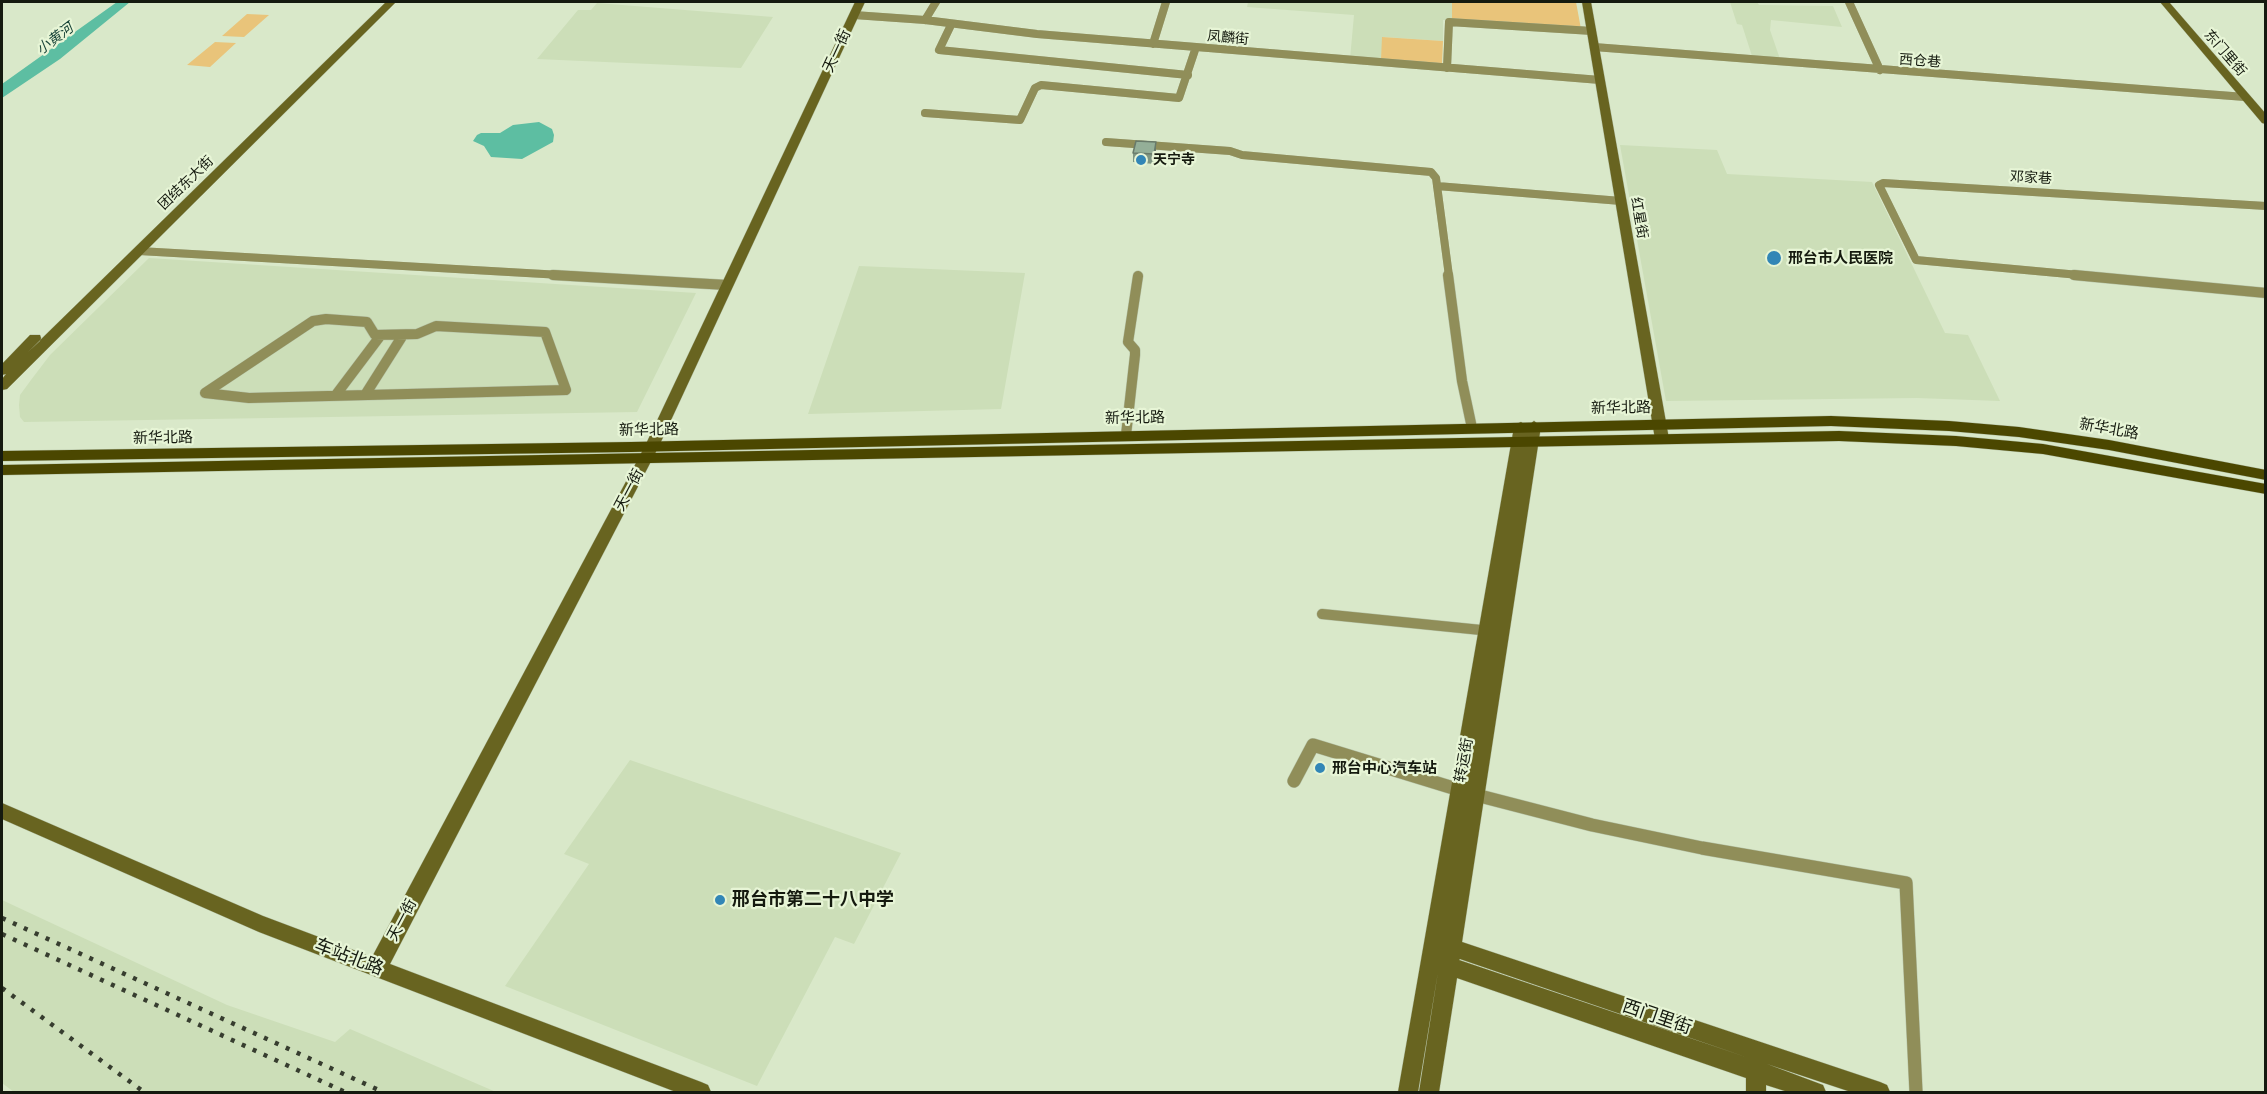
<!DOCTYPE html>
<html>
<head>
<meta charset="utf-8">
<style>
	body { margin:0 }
	#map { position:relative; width:2267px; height:1094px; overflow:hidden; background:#d9e8c9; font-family:Quicksand,sans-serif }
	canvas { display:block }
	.frame { position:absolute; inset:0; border:3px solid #151a0f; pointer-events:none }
</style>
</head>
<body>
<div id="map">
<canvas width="2267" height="1094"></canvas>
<div class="frame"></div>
</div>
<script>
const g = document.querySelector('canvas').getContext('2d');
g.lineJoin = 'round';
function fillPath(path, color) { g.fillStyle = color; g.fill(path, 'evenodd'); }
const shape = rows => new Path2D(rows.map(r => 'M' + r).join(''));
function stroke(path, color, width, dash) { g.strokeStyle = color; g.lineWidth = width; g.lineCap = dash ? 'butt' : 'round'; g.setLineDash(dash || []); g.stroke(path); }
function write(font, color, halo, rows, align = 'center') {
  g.font = font + ' Quicksand,"Noto Sans SC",sans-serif'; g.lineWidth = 4.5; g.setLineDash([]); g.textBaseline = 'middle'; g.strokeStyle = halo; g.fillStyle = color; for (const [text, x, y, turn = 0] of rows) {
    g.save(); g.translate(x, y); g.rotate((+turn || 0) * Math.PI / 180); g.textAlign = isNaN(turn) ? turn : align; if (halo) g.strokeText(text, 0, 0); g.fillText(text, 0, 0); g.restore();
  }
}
const built = shape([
	[1248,2,1452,2,1452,20,1443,20,1443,41,1383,37,1381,61,1350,59,1354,15,1247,7],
	[1730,2,1757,2,1759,5,1833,6,1842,27,1771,20,1770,30,1780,59,1752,56,1742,25,1737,24],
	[597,3,773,17,741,68,537,59,578,10,591,10],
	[1620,145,1717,150,1727,174,1872,182,1945,333,1968,335,2000,401,1917,398,1666,401],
	[149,258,696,293,637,412,24,422,20,417,19,405,20,395,31,380,50,355],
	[859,266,1025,273,1001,409,808,414],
	[630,760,901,853,854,944,835,937,757,1086,505,986,589,864,564,854],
	[2,900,227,1005,335,1042,350,1029,496,1092,14,1092,2,1083]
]);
const green = shape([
	[1452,2,1576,2,1581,29,1452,20],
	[247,14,269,15,244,37,222,36],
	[1382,37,1443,41,1442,64,1381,59],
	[215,42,236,43,210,67,187,65]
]);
const water = shape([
	[117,2,130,2,60,59,2,98,2,84],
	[539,122,552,129,554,135,553,142,522,159,491,157,484,146,473,141,477,135,481,133,500,133,513,125]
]);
const streetFar2 = shape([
	[1849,2,1880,70],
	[854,15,925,20,1037,34,1600,80],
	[925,20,936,2],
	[951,25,939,50,1188,75],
	[1153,44,1166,2],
	[1594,47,2245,97],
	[1447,68,1449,22,1592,31],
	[925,113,1020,120,1035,88,1041,85,1179,98,1196,47],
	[1106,142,1230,151,1242,155,1431,172,1436,178,1449,276],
	[1437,186,1621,201],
	[139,251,579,276],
	[2090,276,1916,260,1879,185,1883,183,2266,206]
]);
const streetFar1 = shape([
	[553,275,727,285],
	[1448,275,1462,381,1472,428],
	[2074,275,2266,293],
	[326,319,367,322,375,335,417,334,436,326,545,332,566,390,249,398,205,393,313,321,326,319],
	[365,395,403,335],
	[335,396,381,335],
	[1126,435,1135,355,1135,350,1128,342,1138,276],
	[1322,614,1491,631]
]);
const street = shape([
	[1294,781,1313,745,1476,795,1592,825,1702,848,1906,883,1916,1092]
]);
const secondary = shape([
	[386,2,396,2,7,389,2,390,2,379,6,374,2,375,2,364,30,335,40,335,41,338,40,341,28,352,386,2],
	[855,2,865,2,659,446,390,964,701,1082,708,1085,711,1092,676,1092,259,932,2,819,2,803,263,916,372,957,645,446,855,2],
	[1582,2,1591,2,1669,439,1662,444,1655,439,1582,2],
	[2160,2,2169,2,2266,114,2266,124,2262,123,2160,2],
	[1534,421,1541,426,1462,942,1880,1082,1887,1085,1890,1092,1851,1092,1767,1064,1823,1085,1826,1092,1788,1092,1766,1085,1766,1092,1746,1092,1746,1078,1457,978,1439,1092,1419,1092,1438,972,1418,1092,1398,1092,1514,427,1516,424,1521,422,1527,426,1534,421],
	[1460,959,1749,1058,1459,960,1460,959]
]);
const primary = shape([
	[1831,416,1949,421,2019,427,2109,440,2266,470,2266,480,2109,450,2019,437,1949,431,1831,426,631,452,2,461,2,451,631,442,1831,416],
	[1839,431,1956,436,2043,444,2266,484,2266,494,2043,454,1956,446,1839,441,2,475,2,465,1839,431]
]);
const rail = shape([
	[2,918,383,1092],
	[2,934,345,1092],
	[2,988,144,1092]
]);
const wall = shape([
	[1156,142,1156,152,1154,164,1133,162,1133,153]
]);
const shadedWall = shape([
	[1156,142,1156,152,1154,164,1154,154]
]);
const building = shape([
	[1136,141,1156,142,1154,154,1133,153,1136,141]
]);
const markers = [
	[1141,160,6,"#3286b6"],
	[1774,258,8,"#3286b6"],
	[1320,768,6,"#3286b6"],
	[720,900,6,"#3286b6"]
];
const farStreetnames = [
	["凤麟街",1228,38,5],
	["东门里街",2225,53,49],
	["西仓巷",1920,61,4],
	["邓家巷",2031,178,3],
	["团结东大街",186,183,-44],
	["红星街",1639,218,80]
];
const farWaternames = [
	["小黄河",55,39,-37]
];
const farPoinames = [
	["天宁寺",1153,160]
];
const streetNames = [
	["天一街",837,51,-65],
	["新华北路",1621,408,-1],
	["新华北路",1135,418,-1],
	["新华北路",2109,429,10],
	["新华北路",649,430,-1],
	["新华北路",163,438,-1],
	["天一街",629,490,-62],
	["转运街",1464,760,-80],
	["天一街",402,920,-62]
];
const poiNames = [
	["邢台市人民医院",1788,258],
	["邢台中心汽车站",1332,768]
];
const nearPoinames = [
	["邢台市第二十八中学",732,900]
];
const nearStreetnames = [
	["车站北路",349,957,21],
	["西门里街",1657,1017,19]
];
fillPath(built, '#ccdeb8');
fillPath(green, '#e9c47a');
fillPath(water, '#5dbea2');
stroke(streetFar2, '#b6c3a8', 8);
stroke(streetFar1, '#b6c3a8', 11);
stroke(street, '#b6c3a8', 14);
stroke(secondary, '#b6c3a8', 1);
stroke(primary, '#b6c3a8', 1);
stroke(streetFar2, '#908e59', 8);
stroke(streetFar1, '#908e59', 10);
stroke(street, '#908e59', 13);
fillPath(secondary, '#686420');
fillPath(primary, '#4b4700');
stroke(rail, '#373d2f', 4.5, [4, 8]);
fillPath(wall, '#7f9683');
fillPath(shadedWall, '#687a6a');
fillPath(building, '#94af98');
stroke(building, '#687a6a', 1.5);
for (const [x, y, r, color] of markers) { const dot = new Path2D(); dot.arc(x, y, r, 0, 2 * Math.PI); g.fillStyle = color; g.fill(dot); stroke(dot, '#e7f5d6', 2); }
write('14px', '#151a0f', '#e7f5d6', farStreetnames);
write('italic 14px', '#174337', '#e7f5d6', farWaternames);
write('bold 14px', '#151a0f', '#e7f5d6', farPoinames, 'left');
write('15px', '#151a0f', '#e7f5d6', streetNames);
write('bold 15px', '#151a0f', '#e7f5d6', poiNames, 'left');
write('bold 18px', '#151a0f', '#e7f5d6', nearPoinames, 'left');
write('18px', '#151a0f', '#e7f5d6', nearStreetnames);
</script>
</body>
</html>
